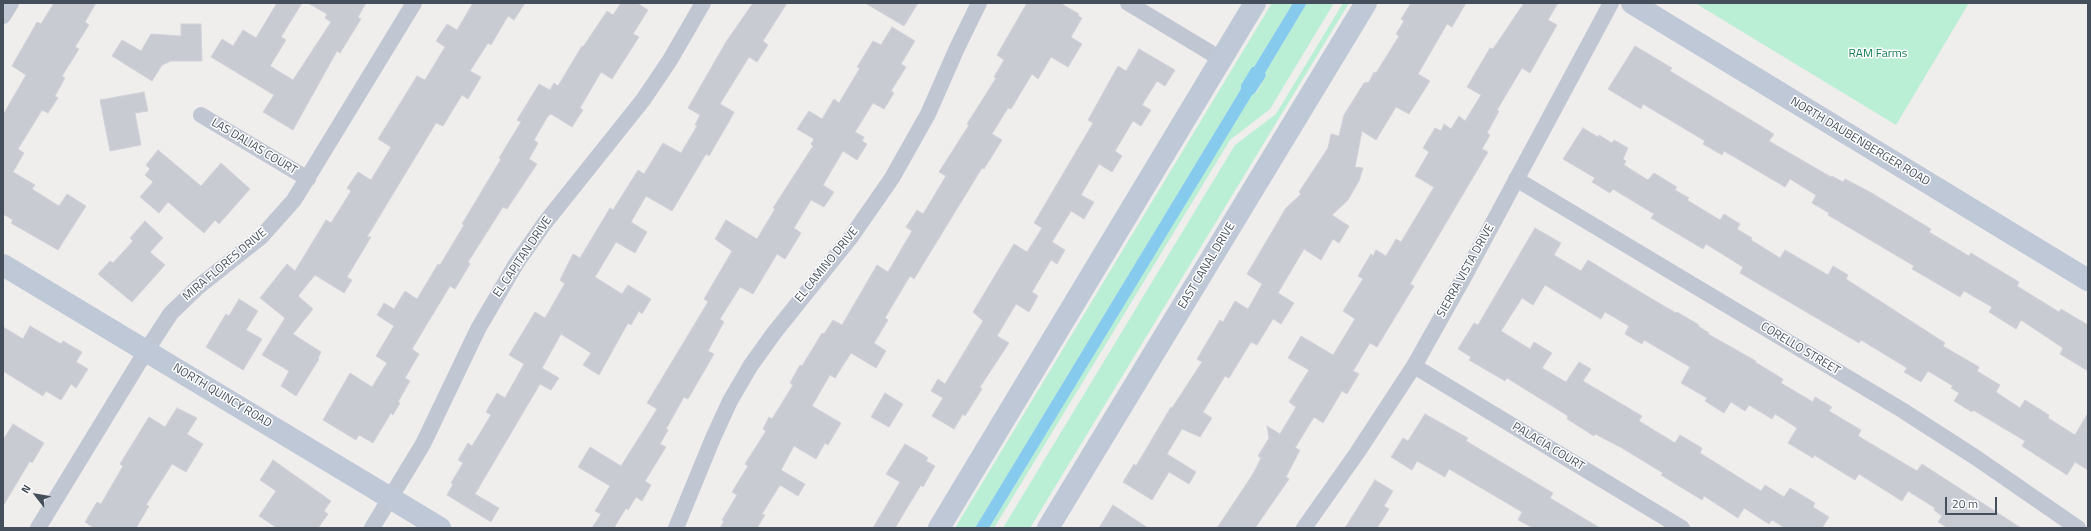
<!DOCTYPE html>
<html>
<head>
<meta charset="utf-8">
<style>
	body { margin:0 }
	#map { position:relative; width:2091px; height:531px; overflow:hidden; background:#f0eded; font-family:"Titillium Web",sans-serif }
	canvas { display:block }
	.frame { position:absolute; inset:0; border:4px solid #454e5b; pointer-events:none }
	.north { position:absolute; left:16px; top:475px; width:40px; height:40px; -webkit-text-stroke:3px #fff; paint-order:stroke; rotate:301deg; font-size:11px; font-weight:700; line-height:16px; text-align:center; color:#454e5b }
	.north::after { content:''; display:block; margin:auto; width:14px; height:18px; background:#454e5b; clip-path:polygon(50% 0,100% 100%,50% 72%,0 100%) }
	.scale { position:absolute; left:1945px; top:497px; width:52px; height:18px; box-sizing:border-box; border:2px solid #454e5b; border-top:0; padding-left:5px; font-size:12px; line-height:14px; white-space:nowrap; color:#454e5b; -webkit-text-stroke:3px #fff; paint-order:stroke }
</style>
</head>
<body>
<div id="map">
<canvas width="2091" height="531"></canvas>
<div class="frame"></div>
<div class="north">N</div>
<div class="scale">20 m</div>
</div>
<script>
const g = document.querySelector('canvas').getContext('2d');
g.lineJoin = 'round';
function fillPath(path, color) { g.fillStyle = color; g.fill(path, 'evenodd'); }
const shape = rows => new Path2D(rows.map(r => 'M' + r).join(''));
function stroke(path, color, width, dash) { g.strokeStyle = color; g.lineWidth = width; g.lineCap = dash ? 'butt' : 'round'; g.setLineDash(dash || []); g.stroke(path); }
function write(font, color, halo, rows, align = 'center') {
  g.font = font + ' "Titillium Web",sans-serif'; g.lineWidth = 3; g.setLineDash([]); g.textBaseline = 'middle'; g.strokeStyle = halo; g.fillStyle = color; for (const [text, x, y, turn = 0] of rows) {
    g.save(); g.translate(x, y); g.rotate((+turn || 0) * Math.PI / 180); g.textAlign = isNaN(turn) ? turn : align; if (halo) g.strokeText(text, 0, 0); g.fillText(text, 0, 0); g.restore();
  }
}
const green = shape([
	[1272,3,1293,3,1254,67,1241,85,1241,89,975,528,955,528],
	[1307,3,1334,3,1270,109,1230,140,994,528,989,528,1252,94,1256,93,1266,76,1265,73],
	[1343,3,1349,3,1030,528,1003,528,1235,145,1276,114],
	[1695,3,1969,3,1896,125]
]);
const water = shape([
	[1293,3,1307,3,1265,73,1266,76,1255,93,1252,95,989,528,975,528,1241,89,1241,85,1252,67,1254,67]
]);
const building = shape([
	[54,3,96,3,85,22,89,25,75,47,79,49,62,76,65,78,55,96,58,98,48,113,42,110,18,149,24,153,13,172,35,185,32,189,59,206,67,194,86,206,58,250,11,223,13,220,3,214,3,115,26,75,12,66,37,22,41,24,54,3],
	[277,3,302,3,281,37,286,40,270,66,293,80,331,22,325,18,327,14,308,3,366,3,358,17,361,19,340,53,337,51,293,130,263,112,274,95,211,57,222,39,233,46,243,30,256,38,277,3],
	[473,3,525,3,514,20,508,16,491,45,488,43,470,71,481,77,468,99,462,95,443,126,436,123,367,237,371,237,347,277,352,280,344,293,315,275,298,296,313,309,293,334,321,352,318,358,319,359,296,396,281,386,289,371,262,355,285,318,260,298,287,264,295,271,326,220,331,223,351,191,347,188,358,172,371,180,391,147,378,139,417,76,425,80,445,47,436,41,447,24,457,30,473,3],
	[621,3,637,3,648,10,633,34,639,37,612,79,601,72,580,108,583,110,572,127,551,114,548,116,534,140,538,143,529,159,537,164,507,209,503,207,468,262,470,264,455,289,450,286,412,349,419,354,405,378,410,381,398,402,400,403,393,415,391,413,373,443,359,435,356,440,323,420,350,373,372,387,387,363,376,356,394,326,377,315,384,303,394,309,405,291,417,299,438,264,440,265,464,225,462,224,501,159,499,158,521,122,517,120,539,84,550,90,554,83,558,86,582,46,583,47,607,11,613,15,621,3],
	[753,3,787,3,763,41,768,45,757,62,749,57,720,104,734,112,730,120,709,156,706,154,672,211,646,196,631,222,647,232,635,253,616,242,595,277,622,294,628,285,651,299,642,314,639,311,631,325,628,323,599,375,583,365,591,353,561,334,542,368,559,378,551,390,540,384,475,494,499,508,491,522,447,495,453,484,451,483,463,463,458,460,468,443,472,446,491,415,486,412,497,393,505,398,524,364,509,355,535,312,545,318,564,285,565,284,560,280,573,254,580,258,610,208,613,210,638,170,644,174,663,143,681,153,697,126,695,125,700,115,688,108,726,42,753,3],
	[865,3,918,3,904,26,865,3],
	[1027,3,1060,3,1079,14,1078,16,1082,18,1071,37,1082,44,1068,67,1051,57,1038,79,1032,74,1011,109,1008,108,992,134,1002,140,984,169,982,168,914,279,910,276,885,318,888,320,874,343,886,351,876,368,851,353,835,378,830,375,812,406,841,423,828,445,825,443,816,459,794,446,781,470,805,484,798,496,780,485,762,514,765,515,757,528,720,528,724,521,722,520,737,495,732,492,748,466,745,464,766,431,763,429,769,417,772,419,793,385,790,383,800,365,802,366,822,333,824,334,833,320,842,325,877,265,888,272,912,231,906,227,917,210,923,214,946,176,939,172,969,125,967,124,996,78,994,77,1004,60,997,55,1027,3],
	[1411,3,1466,3,1452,27,1447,24,1418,74,1430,81,1409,114,1396,107,1376,140,1362,131,1355,167,1363,168,1359,181,1348,200,1332,215,1349,226,1339,243,1333,239,1321,260,1304,249,1278,293,1294,303,1281,324,1273,319,1257,345,1251,342,1229,378,1225,376,1203,412,1212,418,1200,437,1182,429,1167,454,1196,472,1189,484,1169,472,1152,500,1123,482,1134,464,1136,466,1171,407,1172,408,1202,362,1197,359,1220,320,1223,322,1235,301,1248,309,1262,284,1247,274,1286,208,1301,194,1299,192,1328,148,1331,134,1339,136,1344,115,1364,83,1369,82,1374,72,1376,73,1399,36,1396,34,1404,21,1401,19,1411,3],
	[1524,3,1558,3,1548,20,1557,25,1530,73,1522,68,1497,110,1499,111,1487,133,1490,135,1482,149,1488,152,1410,284,1414,286,1377,347,1370,343,1353,371,1359,374,1347,394,1342,391,1323,423,1314,417,1295,448,1300,450,1286,477,1289,479,1255,528,1217,528,1253,474,1261,458,1258,456,1269,438,1267,426,1280,434,1296,407,1289,402,1309,370,1288,358,1301,336,1333,355,1355,319,1343,311,1363,279,1358,276,1371,254,1373,256,1376,250,1386,256,1396,239,1401,242,1434,187,1415,176,1429,152,1423,148,1435,128,1441,131,1444,124,1451,129,1459,116,1465,121,1481,95,1467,87,1490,48,1493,49,1524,3],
	[181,24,201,24,202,61,171,61,162,65,152,81,112,56,122,40,141,51,151,34,181,36,181,24],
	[892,27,915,41,901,64,906,67,891,91,894,93,884,109,873,103,855,132,864,137,862,141,867,144,857,160,843,151,823,185,834,192,824,207,811,200,794,228,801,233,785,259,777,254,753,294,740,287,720,319,724,322,708,351,714,354,688,399,684,397,666,429,668,430,660,444,666,447,645,481,651,485,642,501,636,497,628,510,626,508,614,528,592,528,601,514,595,511,610,486,578,467,590,447,621,466,657,409,647,403,708,302,704,299,732,251,715,239,726,220,757,239,775,209,773,208,813,146,811,144,814,139,797,129,809,111,822,119,834,99,839,103,860,68,857,67,873,41,881,45,892,27],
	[1635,46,1672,68,1670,71,1774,134,1769,141,1831,177,1832,176,1843,182,1845,179,1870,192,1931,229,1929,232,1969,256,1971,253,2019,282,2017,286,2059,312,2061,309,2088,325,2088,371,2060,354,2063,348,2021,320,2016,329,1989,312,1992,307,1964,291,1960,297,1912,269,1914,266,1828,215,1829,213,1812,203,1816,195,1790,179,1785,187,1724,151,1722,155,1703,144,1705,141,1643,104,1641,109,1608,89,1635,46],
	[1139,49,1175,70,1165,86,1157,81,1142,105,1151,110,1141,126,1133,121,1115,151,1122,156,1112,172,1099,164,1081,195,1094,202,1084,219,1071,211,1052,242,1065,250,1057,264,1051,260,1032,292,1038,296,1029,312,1016,304,997,336,1009,343,980,387,982,389,965,416,963,414,954,429,932,416,943,398,931,391,938,379,945,384,983,321,973,312,1014,244,1027,252,1042,228,1034,223,1093,123,1088,120,1118,66,1126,71,1139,49],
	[144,92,148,111,135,113,141,145,110,151,100,100,144,92],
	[1583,128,1598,137,1599,135,1612,143,1614,140,1628,148,1623,159,1626,161,1624,165,1648,180,1654,173,1677,187,1675,190,1689,198,1687,200,1720,220,1724,214,1740,224,1737,229,1752,238,1751,240,1780,258,1785,250,1828,275,1833,266,1848,275,1846,279,1945,343,1943,346,1979,367,1977,371,2000,385,1996,392,2020,408,2025,400,2049,415,2048,418,2075,435,2088,413,2088,470,2075,462,2067,475,2022,446,2025,441,1973,410,1972,412,1954,401,1959,393,1951,388,1953,386,1928,371,1921,382,1904,372,1907,368,1861,340,1859,343,1740,273,1743,267,1706,244,1703,249,1651,218,1654,214,1613,189,1610,193,1592,182,1595,178,1563,159,1583,128],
	[158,150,201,186,221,163,250,189,219,224,215,220,204,233,168,202,159,213,140,197,153,182,145,175,150,169,146,165,158,150],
	[145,221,163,238,150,252,165,265,132,302,98,274,110,261,113,263,133,241,130,238,145,221],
	[1535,228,1561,243,1554,255,1581,271,1588,260,1647,296,1676,313,1677,312,1699,325,1698,326,1709,333,1708,334,1756,361,1755,362,1783,379,1781,383,1813,402,1815,397,1832,407,1829,411,1861,430,1858,436,1917,471,1922,464,2021,528,1948,528,1938,522,1942,516,1934,510,1935,508,1908,491,1902,501,1859,474,1855,480,1814,455,1813,458,1788,443,1797,428,1775,414,1772,419,1749,405,1745,411,1731,402,1724,413,1705,401,1707,398,1681,383,1690,367,1644,340,1642,344,1625,334,1629,326,1605,312,1601,319,1545,285,1533,305,1522,298,1501,331,1530,349,1534,342,1552,353,1542,368,1566,382,1579,362,1591,369,1583,381,1642,416,1639,421,1675,443,1680,435,1702,448,1700,453,1761,491,1765,485,1784,497,1790,488,1815,503,1813,507,1829,517,1822,528,1785,528,1772,520,1769,524,1744,508,1738,518,1704,496,1702,500,1679,486,1661,475,1663,473,1622,448,1595,434,1594,436,1567,419,1568,416,1507,378,1505,381,1469,360,1471,357,1458,349,1474,323,1478,325,1535,228],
	[239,299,258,311,246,330,262,339,243,370,206,347,226,314,229,316,239,299],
	[30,326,61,344,63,341,82,352,76,362,88,369,76,388,71,384,61,400,46,391,43,396,3,371,3,327,23,339,30,326],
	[885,393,903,404,889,427,871,417,885,393],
	[177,408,197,418,187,434,203,444,186,472,172,464,146,505,149,506,136,528,94,528,85,522,97,502,101,504,123,466,120,464,149,417,165,427,177,408],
	[1425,414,1468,438,1466,441,1553,493,1550,498,1600,528,1533,528,1518,520,1522,512,1449,469,1445,477,1417,461,1412,470,1391,457,1403,438,1408,441,1425,414],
	[13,424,44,443,32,463,30,461,3,506,3,440,13,424],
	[905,444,924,455,928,458,926,461,935,466,923,487,921,485,895,528,873,528,900,482,886,474,905,444],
	[273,460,331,501,324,511,328,514,318,528,277,528,259,516,276,491,260,480,273,460],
	[1375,480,1393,491,1384,506,1389,509,1377,528,1345,528,1375,480],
	[1113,505,1148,528,1099,528,1113,505]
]);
const street = shape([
	[1128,3,1221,59],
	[3,16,11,3],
	[201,115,308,179],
	[1516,179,1902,410,1975,457,2078,528],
	[1414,366,1682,528],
	[38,528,146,351,171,313,198,287,261,237,294,200,414,3],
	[372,528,423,444,478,329,516,264,544,224,643,100,670,60,703,3],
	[676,528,713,438,730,401,751,365,774,333,851,237,892,178,928,114,957,48,979,3],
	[1304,528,1357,453,1414,366,1464,277,1611,3]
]);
const secondary = shape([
	[1632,3,2088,280],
	[3,265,440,528],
	[939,528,1255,3],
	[1048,528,1366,3]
]);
const parkNames = [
	["RAM Farms",1878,54]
];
const streetNames = [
	["NORTH DAUBENBERGER ROAD",1860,142,31],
	["LAS DALIAS COURT",254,147,31],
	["EL CAPITAN DRIVE",523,257,-56],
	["MIRA FLORES DRIVE",225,265,-40],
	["EL CAMINO DRIVE",827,265,-51],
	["EAST CANAL DRIVE",1207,266,-59],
	["SIERRA VISTA DRIVE",1466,271,-61],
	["CORELLO STREET",1800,349,31],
	["NORTH QUINCY ROAD",222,396,31],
	["PALACIA COURT",1548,447,31]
];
fillPath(green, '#baefd5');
fillPath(water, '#86cbed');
fillPath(building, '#c9cbd3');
stroke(building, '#d1d2d9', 1);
stroke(street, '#c0c7d3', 16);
stroke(secondary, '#bfc8d7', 22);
write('12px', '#157d56', '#fff', parkNames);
write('12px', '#454e5b', '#fff', streetNames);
</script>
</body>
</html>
